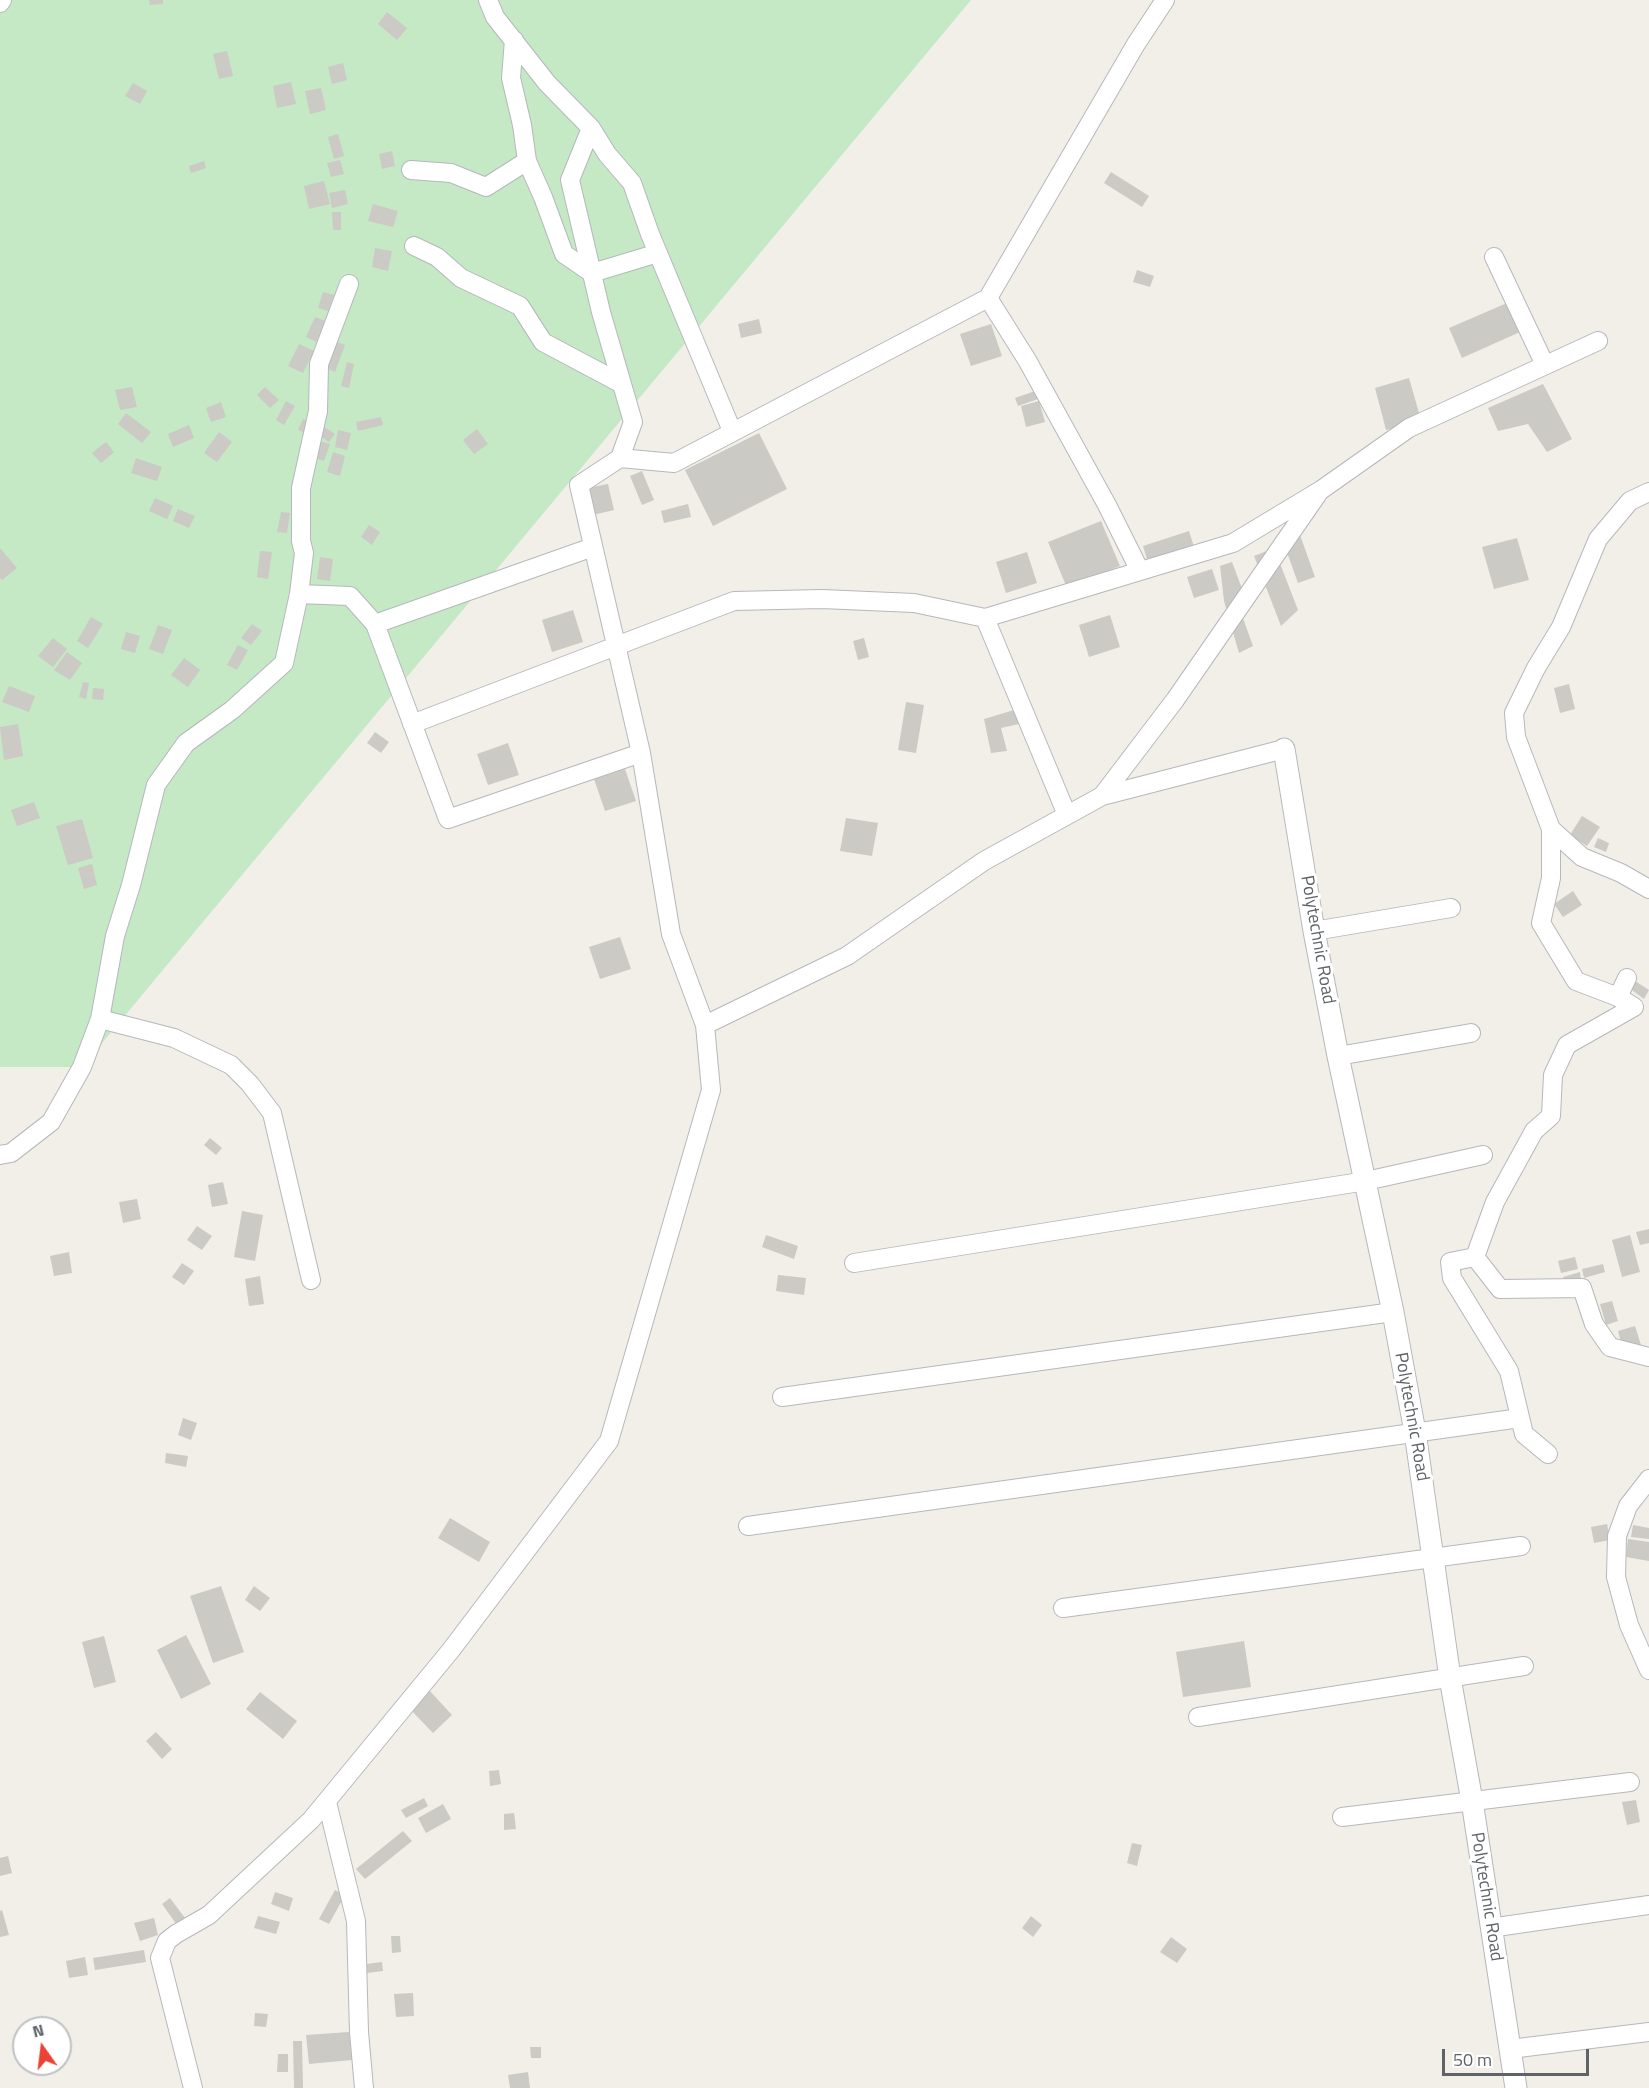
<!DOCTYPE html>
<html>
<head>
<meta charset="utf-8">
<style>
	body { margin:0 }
	#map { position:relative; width:1649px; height:2088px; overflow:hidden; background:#f1efe8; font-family:"Titillium Web",sans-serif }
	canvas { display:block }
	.north { position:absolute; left:12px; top:2016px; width:60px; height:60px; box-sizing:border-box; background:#fff; border:2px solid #bfc1c3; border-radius:50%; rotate:346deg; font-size:16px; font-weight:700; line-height:24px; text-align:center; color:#5f6368 }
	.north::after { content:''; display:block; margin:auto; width:21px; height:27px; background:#ea4335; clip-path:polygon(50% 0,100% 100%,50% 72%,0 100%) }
	.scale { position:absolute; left:1442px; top:2049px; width:147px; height:27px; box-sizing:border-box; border:3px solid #5f6368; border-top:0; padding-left:8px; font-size:18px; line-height:21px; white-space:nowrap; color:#5f6368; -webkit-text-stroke:4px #fff; paint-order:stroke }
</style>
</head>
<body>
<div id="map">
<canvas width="1649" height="2088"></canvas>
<div class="north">N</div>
<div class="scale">50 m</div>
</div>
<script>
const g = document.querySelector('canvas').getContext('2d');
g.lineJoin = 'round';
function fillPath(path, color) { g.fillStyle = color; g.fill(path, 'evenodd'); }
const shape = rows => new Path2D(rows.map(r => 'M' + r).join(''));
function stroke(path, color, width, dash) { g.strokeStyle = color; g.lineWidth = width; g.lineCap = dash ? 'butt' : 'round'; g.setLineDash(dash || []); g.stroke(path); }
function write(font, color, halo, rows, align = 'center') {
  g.font = font + ' "Titillium Web",sans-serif'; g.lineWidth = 6; g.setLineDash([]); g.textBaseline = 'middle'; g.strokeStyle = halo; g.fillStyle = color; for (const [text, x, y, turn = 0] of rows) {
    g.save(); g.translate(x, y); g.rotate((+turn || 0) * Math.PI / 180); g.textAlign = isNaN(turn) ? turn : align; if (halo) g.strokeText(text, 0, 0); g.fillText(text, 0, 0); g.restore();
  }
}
const green = shape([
	[0,0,971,0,82,1067,0,1067]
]);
const building = shape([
	[149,0,163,0,163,4,150,5],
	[387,12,407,28,397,40,378,24],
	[227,51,233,76,219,79,213,54],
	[343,63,347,80,332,84,328,67],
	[291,82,296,104,277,108,273,86],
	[133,83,147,91,140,104,125,96],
	[321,88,326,110,310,114,305,91],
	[338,134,344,156,334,159,328,137],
	[392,151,395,166,382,169,379,154],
	[340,160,344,174,331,177,327,163],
	[204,161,206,168,191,173,189,166],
	[1111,172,1149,196,1142,207,1104,183],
	[324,181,330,204,309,209,304,186],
	[345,190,348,204,332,208,329,193],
	[373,204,398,211,393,227,368,221],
	[332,212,341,212,341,230,333,230],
	[375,248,392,251,388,271,372,267],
	[1137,270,1154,276,1150,287,1133,282],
	[323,292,334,295,328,311,318,308],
	[1507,303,1520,332,1462,358,1449,328],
	[315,317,325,321,316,342,306,337],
	[759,319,762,333,741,338,738,324],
	[991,324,1002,356,971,366,960,334],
	[334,341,345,345,335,372,325,368],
	[299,344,314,351,303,373,288,366],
	[347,362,354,364,349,388,341,386],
	[1409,378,1421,420,1386,430,1375,388],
	[1543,384,1572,439,1547,452,1528,424,1498,431,1488,408],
	[132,387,137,407,120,410,115,390],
	[265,387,279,400,270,408,257,395],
	[1035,391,1038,399,1018,406,1015,398],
	[286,401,295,406,284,425,276,420],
	[1039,401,1045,422,1026,427,1021,406],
	[221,402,226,417,211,422,206,408],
	[126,413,151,432,142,443,118,424],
	[381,417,383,425,358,431,356,422],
	[303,419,312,423,308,434,298,430],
	[189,425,194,438,173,447,168,434],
	[321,425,335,434,329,442,316,433],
	[477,429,488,444,474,454,463,440],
	[338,430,351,433,347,450,335,447],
	[219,432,232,442,217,462,204,453],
	[759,433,787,489,713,526,685,470],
	[320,441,330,444,324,461,315,458],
	[106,442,114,452,101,463,92,453],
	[333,452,345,456,340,476,327,472],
	[136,458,162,467,157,481,131,473],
	[642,471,654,500,642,505,630,476],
	[608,484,614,510,593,515,587,488],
	[155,498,173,506,167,519,149,511],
	[688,504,691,517,664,523,661,511],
	[178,509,195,516,189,528,173,521],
	[281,512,290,513,287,533,277,532],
	[1101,521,1120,566,1067,588,1048,542],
	[369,525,380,532,372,545,361,537],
	[1189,531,1194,547,1148,562,1143,546],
	[1300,535,1315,577,1298,583,1283,541],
	[1517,538,1529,580,1494,589,1482,547],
	[0,548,17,568,2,580,0,578],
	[1274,548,1298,610,1281,626,1254,556],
	[260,551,272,552,268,579,257,577],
	[1027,552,1037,583,1006,593,996,562],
	[320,557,333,559,330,581,317,579],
	[1232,562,1244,594,1235,596,1253,646,1239,653,1224,601,1220,566],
	[1212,569,1219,590,1194,598,1187,577],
	[573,610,583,642,552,652,542,620],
	[1110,615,1120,647,1089,657,1079,625],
	[91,617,103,624,88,648,77,641],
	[252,624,262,631,251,645,241,638],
	[158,625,172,630,163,654,149,649],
	[126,632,140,636,135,653,121,649],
	[53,638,67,649,53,667,38,656],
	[864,638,869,657,858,660,853,641],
	[238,645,248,650,237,670,227,665],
	[67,652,82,663,70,680,54,670],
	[184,658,200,670,188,687,171,675],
	[83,682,89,683,86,699,79,697],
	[1569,684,1575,709,1560,713,1554,688],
	[9,686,35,696,29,712,2,702],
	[93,688,104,689,103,700,92,699],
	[906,702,924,705,916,753,898,750],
	[1014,710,1019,724,1001,728,1007,751,991,753,984,719],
	[18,724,23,756,4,760,0,727],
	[375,732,389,742,381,753,367,743],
	[508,743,519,775,488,785,477,754],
	[625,769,636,801,605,811,594,779],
	[34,802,40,818,17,826,11,810],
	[1582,816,1600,827,1587,846,1570,835],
	[846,818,878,823,872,856,840,851],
	[82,819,93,858,68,865,56,826],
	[1598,838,1609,843,1606,852,1594,847],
	[92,864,97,885,84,889,78,868],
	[1573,891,1582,905,1563,917,1554,904],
	[620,937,631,969,600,979,589,947],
	[1635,981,1649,990,1644,999,1629,988],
	[210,1138,222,1148,216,1155,204,1145],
	[223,1182,228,1204,212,1207,208,1185],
	[137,1199,141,1219,123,1223,119,1202],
	[242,1211,263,1215,255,1261,234,1257],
	[197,1226,212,1236,202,1250,187,1240],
	[1649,1229,1649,1243,1640,1245,1636,1232],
	[766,1235,798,1246,794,1259,762,1247],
	[1630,1235,1640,1272,1622,1277,1612,1240],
	[69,1252,72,1273,54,1276,50,1256],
	[1575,1257,1578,1269,1561,1273,1558,1261],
	[182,1263,194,1271,184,1285,172,1277],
	[1603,1264,1605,1272,1584,1278,1582,1269],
	[1580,1272,1581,1280,1565,1284,1563,1277],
	[778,1275,806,1278,804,1295,776,1291],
	[260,1276,264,1304,249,1306,245,1279],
	[1612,1301,1618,1321,1606,1325,1600,1304],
	[1635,1326,1641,1345,1623,1350,1618,1331],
	[183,1418,197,1423,191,1440,178,1435],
	[166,1453,188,1456,186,1467,165,1463],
	[450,1518,490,1542,479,1562,438,1538],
	[1607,1524,1610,1540,1594,1543,1591,1527],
	[1633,1525,1649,1528,1649,1539,1631,1537],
	[1628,1539,1649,1542,1649,1561,1626,1557],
	[221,1586,244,1652,213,1663,190,1596],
	[254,1586,270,1598,260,1611,245,1600],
	[186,1635,211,1684,181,1699,157,1650],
	[104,1636,116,1682,94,1688,82,1642],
	[1244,1641,1251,1687,1183,1697,1176,1652],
	[429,1690,452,1715,433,1733,410,1709],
	[260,1692,297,1721,283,1739,246,1709],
	[156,1732,172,1749,162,1759,146,1741],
	[499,1770,501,1784,490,1786,489,1771],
	[424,1798,428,1806,406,1818,401,1810],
	[1636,1800,1640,1822,1627,1825,1622,1802],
	[443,1804,451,1819,426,1833,418,1818],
	[514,1813,516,1829,504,1830,504,1814],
	[403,1831,412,1841,365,1879,356,1869],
	[1132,1843,1142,1845,1137,1866,1127,1863],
	[8,1856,12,1873,0,1876,0,1858],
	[335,1890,345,1895,329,1924,319,1919],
	[275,1892,293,1898,289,1911,271,1904],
	[170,1898,185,1918,177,1925,162,1904],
	[2,1910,9,1935,0,1937,0,1911],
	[258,1916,280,1922,276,1934,254,1928],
	[1031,1916,1042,1925,1033,1937,1022,1928],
	[154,1918,158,1935,140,1941,134,1923],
	[391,1936,400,1936,401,1952,392,1953],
	[1171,1937,1187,1949,1177,1963,1160,1952],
	[144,1950,146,1962,95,1970,93,1958],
	[85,1957,88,1975,69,1978,66,1961],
	[382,1962,383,1971,367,1973,366,1964],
	[413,1993,414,2016,396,2017,394,1994],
	[255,2013,268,2014,266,2027,254,2026],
	[349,2032,352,2060,309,2064,306,2035],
	[293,2041,302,2041,303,2088,294,2088],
	[530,2047,541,2047,541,2058,531,2058],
	[278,2054,288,2054,288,2072,277,2072],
	[528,2072,530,2088,510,2088,508,2075]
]);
const minor = shape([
	[0,3,2,0],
	[514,40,511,78,522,125,527,161,543,197,564,254,592,273,658,253],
	[591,128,607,154,632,183,650,234,732,431],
	[411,170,451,173,486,187,527,161],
	[414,246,437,257,461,278,520,306,543,342,622,384],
	[1494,257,1545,365],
	[988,298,1027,360,1107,505,1140,571],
	[620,458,674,463,988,298,1136,44,1165,0],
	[1649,492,1630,501,1598,539,1561,627,1536,668,1514,713,1516,737,1551,829,1551,878,1541,923,1576,981,1618,997,1634,1007,1567,1045,1553,1075,1551,1116,1534,1131,1495,1202,1475,1257,1500,1289,1582,1288,1594,1324,1610,1347,1649,1357],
	[299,594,304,553,301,541,301,488,318,411,319,364,349,284],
	[375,624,448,819,641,753],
	[412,724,734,601,822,599,914,603,985,618],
	[1102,796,1284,749],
	[1067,815,985,618,1233,543,1321,490,1409,428,1598,341],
	[1551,829,1582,857,1621,873,1649,889],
	[1314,931,1451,908],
	[1618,997,1627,978],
	[100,1019,174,1038,231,1065,250,1084,272,1113,311,1280],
	[705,1025,847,956,984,861,1102,796,1175,700,1317,495],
	[1338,1056,1471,1033],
	[0,1155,11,1153,51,1122,82,1067,100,1019,115,936,131,885,156,785,186,743,232,710,284,663,299,594,350,596,375,624,593,547],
	[1475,1257,1450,1262,1452,1278,1509,1371,1524,1434,1548,1454],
	[854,1263,1366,1181,1483,1155],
	[782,1397,1393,1312],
	[1649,1479,1628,1506,1617,1536,1616,1577,1629,1625,1649,1670],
	[748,1526,1513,1419],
	[1063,1608,1521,1546],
	[1198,1717,1524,1666],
	[327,1802,356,1921,359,2032,364,2088],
	[1342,1817,1630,1782],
	[1490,1928,1649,1905],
	[1510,2049,1649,2032],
	[193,2088,160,1958,167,1941,176,1934,209,1915,311,1820,451,1650,609,1441,711,1090,705,1025,671,934,641,753,579,485,620,458,633,422,601,312,570,180,591,128,547,83,495,17,488,0]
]);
const tertiary = shape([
	[1284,749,1314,931,1338,1056,1393,1312,1415,1432,1450,1678,1472,1801,1516,2088]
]);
const streetNames = [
	["Polytechnic Road",1317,940,80],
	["Polytechnic Road",1411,1417,80],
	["Polytechnic Road",1486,1897,81]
];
fillPath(green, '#c5e8c5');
fillPath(building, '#cccac5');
stroke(minor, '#b5b8bc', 20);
stroke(tertiary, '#b5b8bc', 23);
stroke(minor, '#fff', 18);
stroke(tertiary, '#fff', 21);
write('18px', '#5f6368', '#fff', streetNames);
</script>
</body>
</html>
